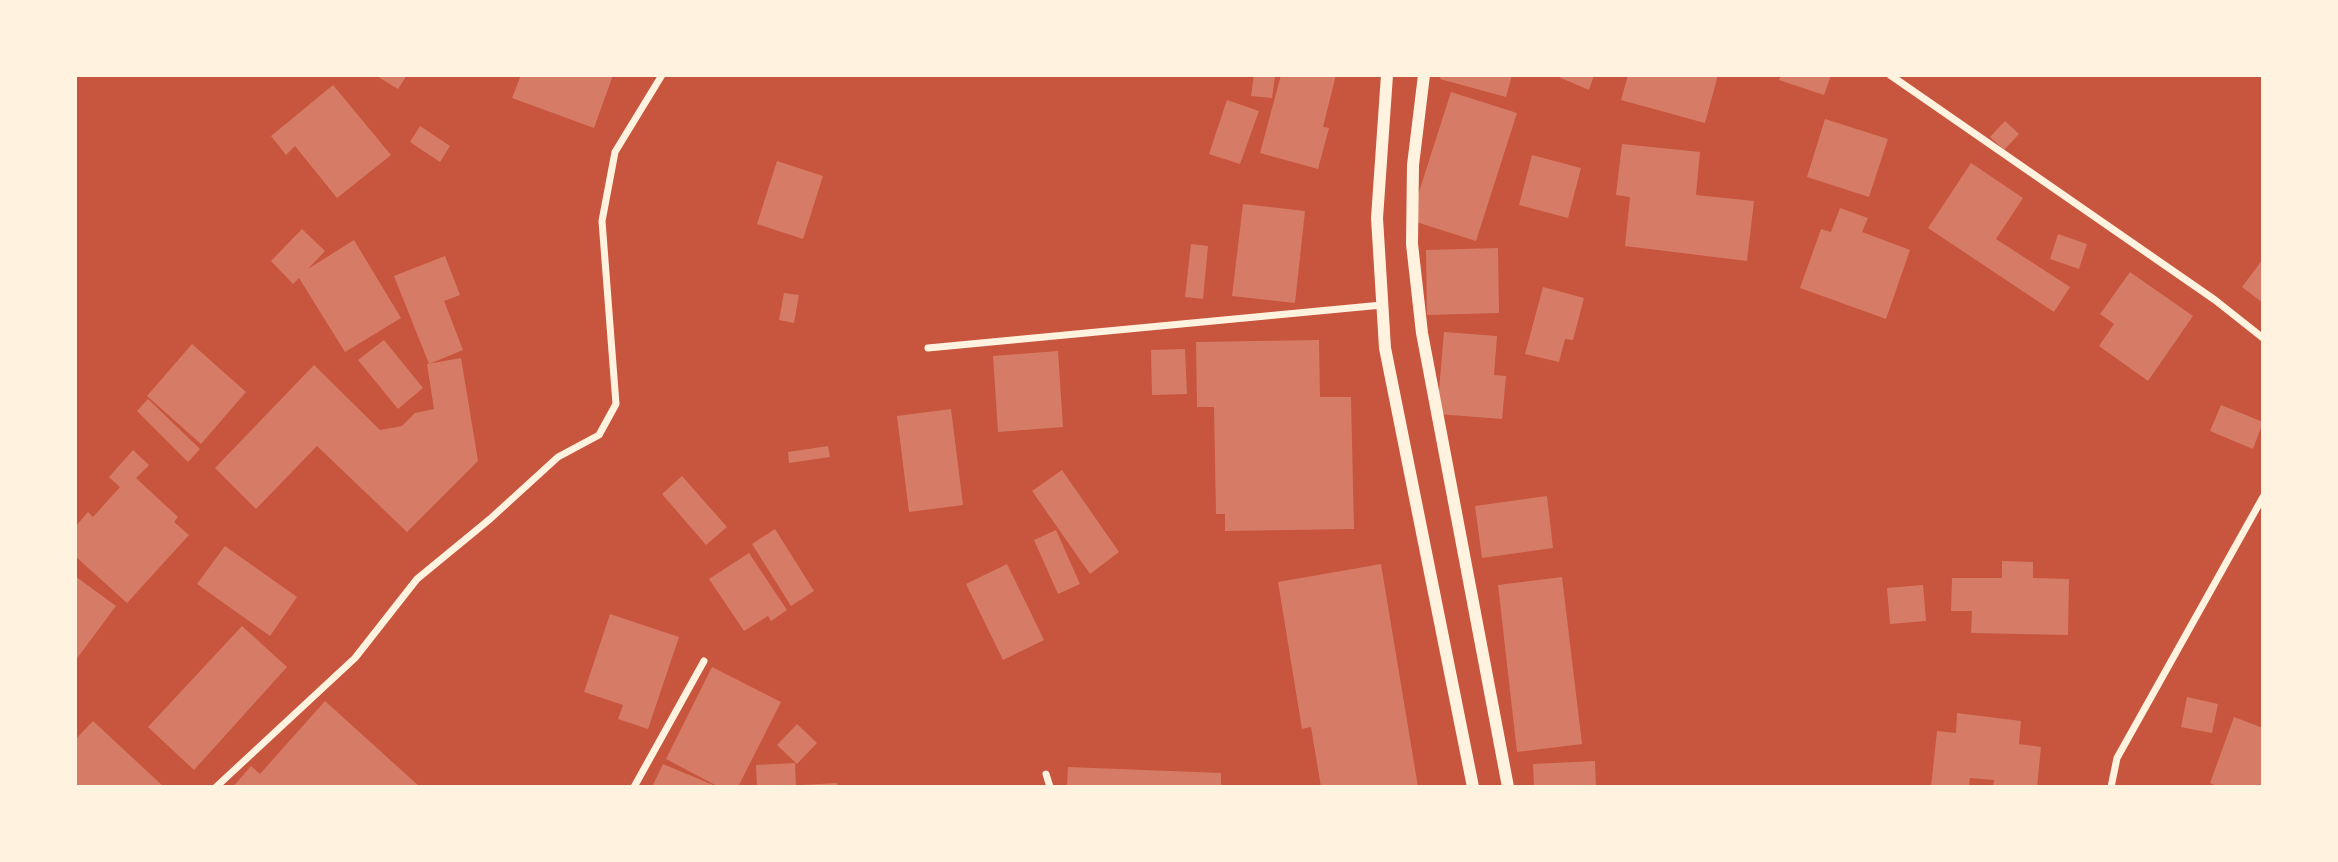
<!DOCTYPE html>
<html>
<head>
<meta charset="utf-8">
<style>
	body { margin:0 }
	#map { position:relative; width:2338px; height:862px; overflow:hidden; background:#c8553d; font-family:"PT Sans",sans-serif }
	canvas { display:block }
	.frame { position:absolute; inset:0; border:77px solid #fff3e0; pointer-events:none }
</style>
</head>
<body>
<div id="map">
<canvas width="2338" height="862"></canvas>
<div class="frame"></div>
</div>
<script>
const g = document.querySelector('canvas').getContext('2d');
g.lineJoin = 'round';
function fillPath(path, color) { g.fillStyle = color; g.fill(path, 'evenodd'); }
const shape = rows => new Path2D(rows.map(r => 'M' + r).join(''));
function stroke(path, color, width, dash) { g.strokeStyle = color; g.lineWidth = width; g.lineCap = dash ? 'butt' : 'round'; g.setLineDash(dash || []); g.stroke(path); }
const building = shape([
	[375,75,407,75,398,89],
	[521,75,613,75,594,128,512,98],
	[1254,75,1275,77,1272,98,1251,96],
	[1281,75,1336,75,1323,127,1329,128,1318,169,1260,153],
	[1441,75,1512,75,1506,97,1440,79],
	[1554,75,1594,75,1589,90],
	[1628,75,1718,75,1705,123,1621,100],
	[1781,75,1831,75,1824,95,1779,80],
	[333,85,391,155,337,198,295,146,286,155,271,136],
	[1451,92,1517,113,1476,241,1410,220],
	[1227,100,1259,111,1240,164,1209,154],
	[1825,119,1888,139,1869,197,1807,177],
	[2005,121,2019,134,2004,150,1990,137],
	[420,126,450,146,440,162,410,142],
	[1622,144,1700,152,1696,195,1754,201,1747,261,1625,246,1630,197,1616,195],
	[1532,155,1581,168,1568,218,1519,205],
	[777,161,823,176,803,239,757,224],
	[1971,163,2023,198,1996,239,2070,287,2054,312,1928,228],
	[1243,204,1305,211,1295,303,1232,296],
	[1840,208,1868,218,1862,232,1910,250,1886,319,1800,288,1821,229,1831,232],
	[302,229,325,251,308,269,354,240,401,318,345,352,299,278,293,284,271,261],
	[2058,234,2087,244,2079,269,2050,259],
	[1191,244,1208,246,1203,299,1185,297],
	[1498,248,1499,313,1427,315,1426,250],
	[445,256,460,295,444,301,463,350,429,364,394,276],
	[2263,259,2263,303,2242,287],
	[2130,272,2193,316,2148,381,2099,346,2114,324,2100,314],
	[1543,287,1584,298,1573,340,1565,339,1559,362,1525,354],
	[784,293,799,295,794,323,779,320],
	[1444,332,1497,336,1494,375,1506,376,1502,419,1437,414],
	[384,340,423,388,398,409,358,360],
	[1319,340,1320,397,1351,397,1354,529,1225,531,1225,514,1216,514,1214,407,1197,407,1196,342],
	[192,344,246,392,201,444,147,396],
	[1185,349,1187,394,1152,395,1151,350],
	[1058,351,1063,427,998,432,993,356],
	[461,358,478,461,407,532,317,446,256,509,215,468,314,365,380,430,402,426,415,413,434,409,427,364],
	[148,399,200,449,188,462,137,411],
	[2221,405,2263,422,2253,449,2210,431],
	[951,409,963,505,909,512,897,416],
	[828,446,830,457,789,463,788,452],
	[133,450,149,465,136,478,178,517,174,522,189,535,127,603,75,556,75,527,88,512,93,517,120,487,109,477],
	[1062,470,1119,552,1090,574,1032,491],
	[682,476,727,527,706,545,662,494],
	[1547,496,1553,548,1482,558,1475,506],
	[775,529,814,591,791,606,752,544],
	[1056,530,1080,584,1058,594,1034,540],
	[225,546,297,597,270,636,197,584],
	[749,553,787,610,771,621,768,616,744,631,709,579],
	[2002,561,2033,562,2033,578,2069,579,2068,635,1971,633,1972,611,1951,611,1952,578,2002,578],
	[1007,564,1044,640,1003,660,966,584],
	[1381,564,1418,787,1321,787,1311,727,1302,729,1278,582],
	[75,576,116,606,75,661],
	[1562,577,1582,744,1517,752,1498,585],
	[1923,585,1926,621,1890,624,1887,588],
	[610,614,679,637,648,729,618,719,623,705,584,692],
	[242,626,287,667,194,770,148,727],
	[712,667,781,702,738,787,719,787,666,759],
	[2187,697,2218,704,2212,733,2181,727],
	[325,701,420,787,233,787,251,766,260,774],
	[1957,713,2021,721,2019,744,2041,747,2037,787,1993,787,1994,780,1970,778,1969,787,1931,787,1937,731,1956,733],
	[2234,717,2263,728,2263,787,2219,787,2210,783],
	[93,721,164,787,75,787,75,740],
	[797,724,817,743,797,764,777,745],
	[1595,761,1596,787,1534,787,1533,764],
	[795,763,796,787,757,787,756,765],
	[663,764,718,787,652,787],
	[1068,767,1221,773,1221,787,1067,787],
	[837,783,837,787,802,787,802,785]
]);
const minor = shape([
	[1890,75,2215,300,2263,338],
	[928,348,1382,305],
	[1046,774,1050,787],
	[216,787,355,658,417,579,490,519,558,457,599,435,616,404,602,221,615,152,662,75],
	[634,787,704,661],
	[2111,787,2117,758,2263,497]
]);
const tertiary = shape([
	[1387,75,1377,218,1385,348,1473,787],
	[1424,75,1413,165,1412,244,1422,333,1508,787]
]);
fillPath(building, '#d67c66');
stroke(minor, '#fff3e0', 7);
stroke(tertiary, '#fff3e0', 12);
</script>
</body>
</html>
